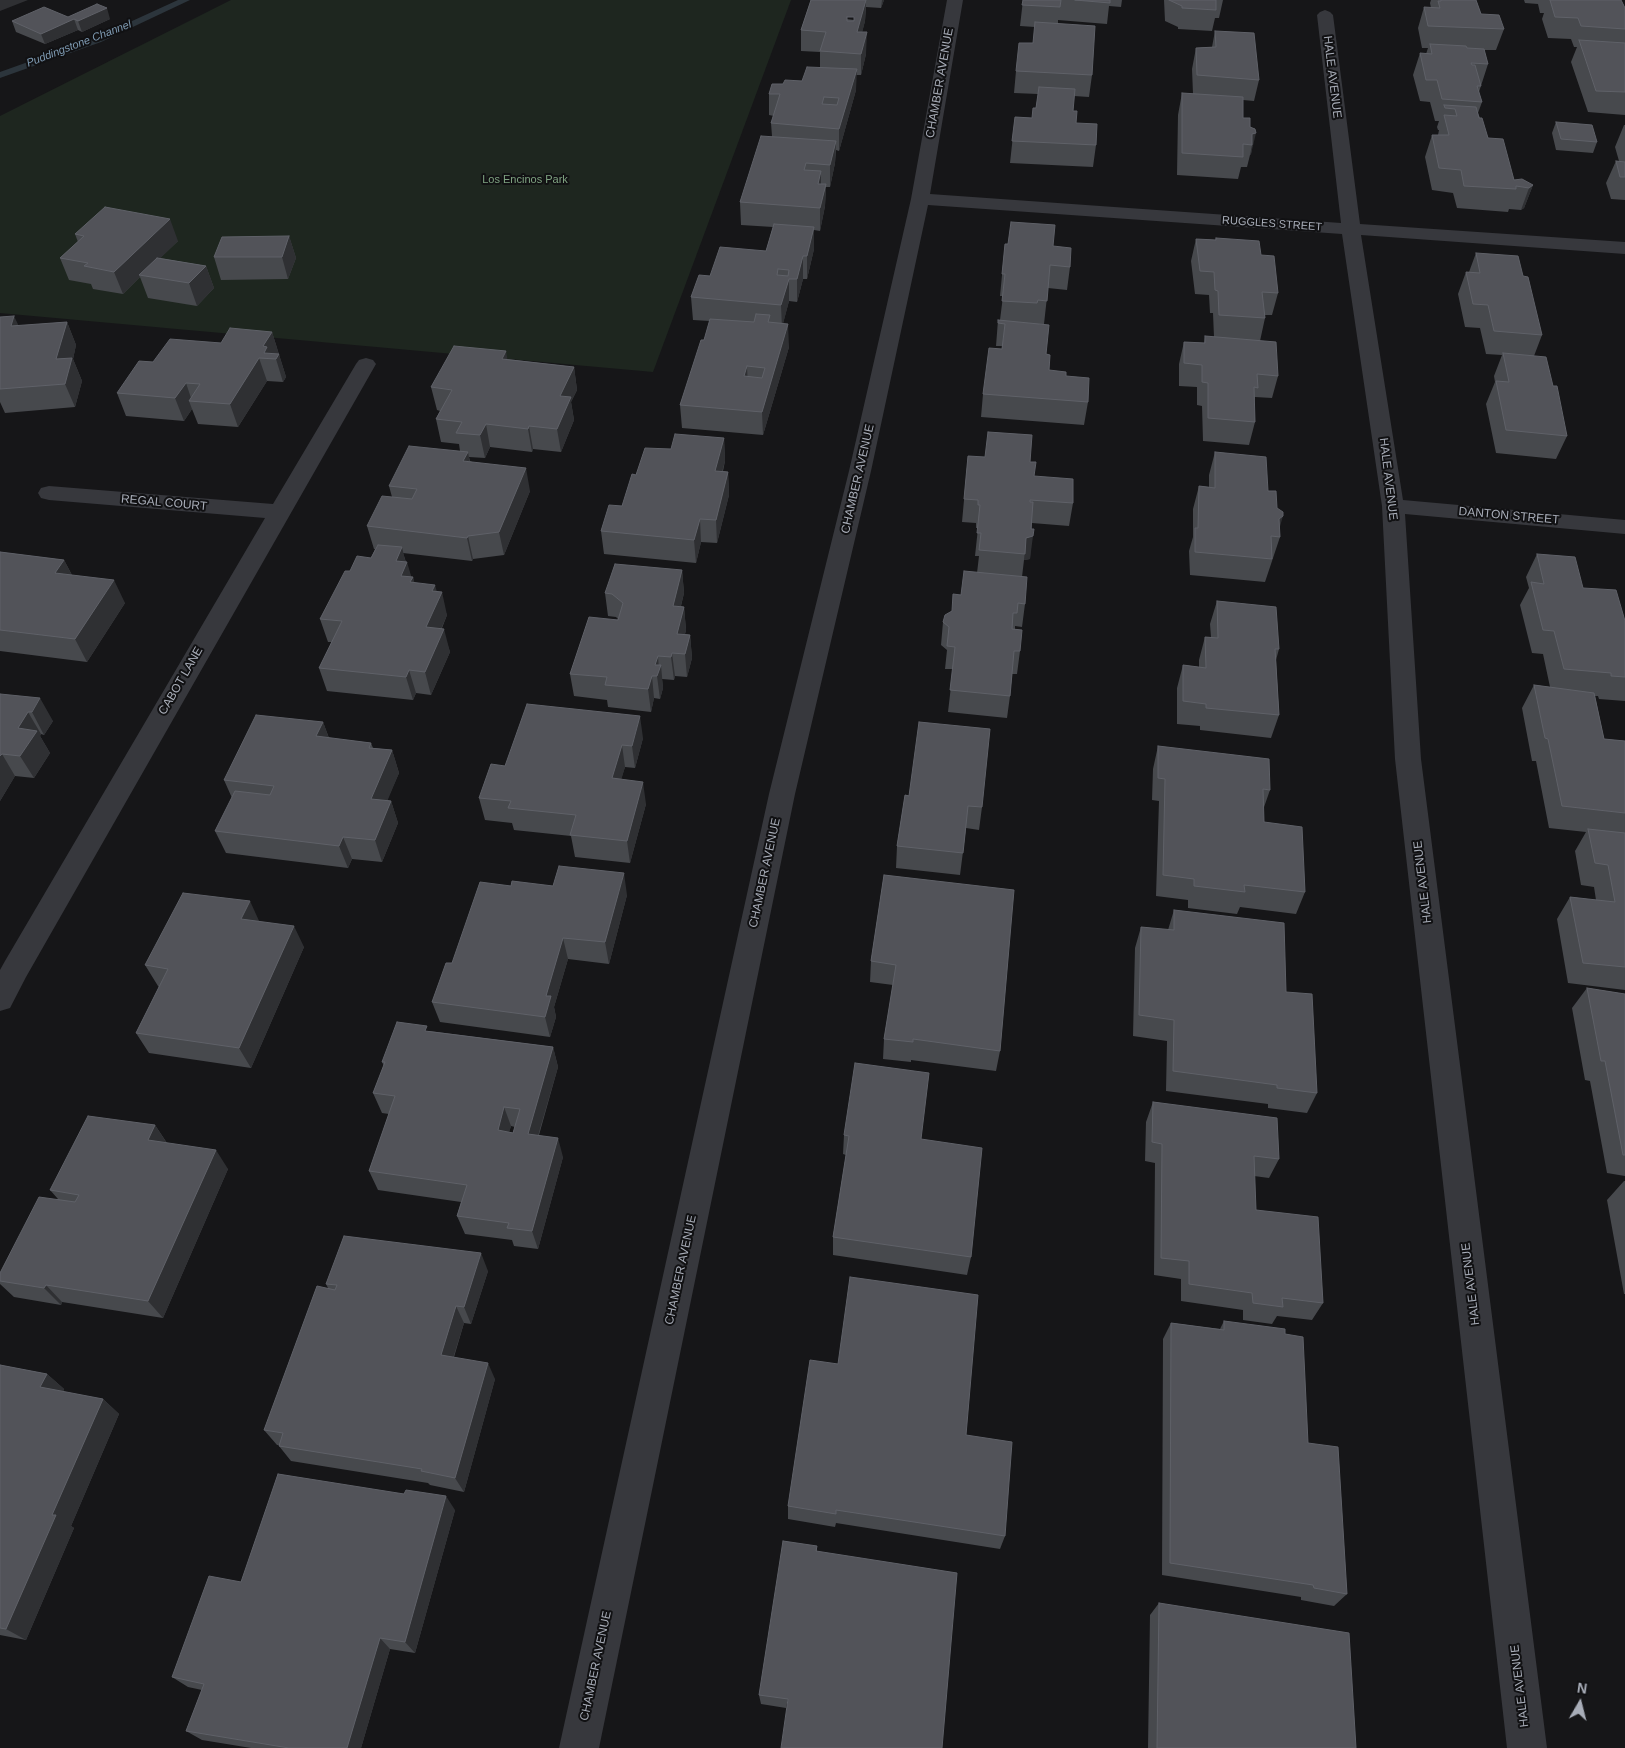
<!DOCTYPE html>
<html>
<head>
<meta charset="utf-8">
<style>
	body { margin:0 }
	#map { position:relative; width:1625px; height:1748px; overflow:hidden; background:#161618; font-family:Helvetica,sans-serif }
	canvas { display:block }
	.north { position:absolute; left:1555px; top:1678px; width:50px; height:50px; -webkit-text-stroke:4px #111113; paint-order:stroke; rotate:8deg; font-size:14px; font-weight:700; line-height:20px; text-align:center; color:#a8adb8 }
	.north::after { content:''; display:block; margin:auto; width:18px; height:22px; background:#a8adb8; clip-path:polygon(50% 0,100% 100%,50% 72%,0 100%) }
</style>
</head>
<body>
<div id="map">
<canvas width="1625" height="1748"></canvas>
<div class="north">N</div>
</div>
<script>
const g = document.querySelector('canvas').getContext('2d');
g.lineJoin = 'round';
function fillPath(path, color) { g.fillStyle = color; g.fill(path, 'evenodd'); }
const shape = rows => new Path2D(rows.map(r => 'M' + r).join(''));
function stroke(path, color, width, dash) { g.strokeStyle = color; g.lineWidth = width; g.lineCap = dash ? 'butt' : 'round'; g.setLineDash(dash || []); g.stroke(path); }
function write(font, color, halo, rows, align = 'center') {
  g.font = font + ' Helvetica,sans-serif'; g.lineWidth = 4; g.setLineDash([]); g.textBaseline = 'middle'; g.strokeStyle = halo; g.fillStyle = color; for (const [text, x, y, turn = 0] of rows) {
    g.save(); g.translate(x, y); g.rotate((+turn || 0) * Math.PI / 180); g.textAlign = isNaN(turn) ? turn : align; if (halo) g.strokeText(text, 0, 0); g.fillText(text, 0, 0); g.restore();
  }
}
const green = shape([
	[231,0,791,0,653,372,0,313,0,116]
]);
const stream = shape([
	[178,0,190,0,101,42,0,78,0,72,95,38,178,0]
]);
const street = shape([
	[947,0,963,0,930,194,1341,223,1317,15,1320,12,1325,10,1330,12,1333,15,1360,224,1625,242,1625,254,1361,235,1403,500,1625,520,1625,534,1405,514,1421,759,1547,1748,1507,1748,1395,759,1382,506,1342,234,928,205,871,471,795,794,599,1748,559,1748,769,794,849,471,911,199,947,0],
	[366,358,373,360,376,364,26,977,10,1008,0,1011,0,970,5,961,265,518,49,500,41,498,38,493,41,488,49,486,273,504,356,364,359,360,366,358]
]);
const wall = shape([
	[811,0,884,0,881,8,866,7,865,21,862,32,866,54,861,75,856,75,856,90,839,151,836,150,835,163,830,187,826,187,825,206,820,231,814,230,814,249,807,279,803,279,797,302,789,301,783,323,789,347,763,435,682,428,680,405,704,340,710,321,693,320,691,297,710,276,766,251,773,227,741,225,740,202,772,136,771,123,774,116,769,115,769,94,783,84,802,81,820,68,820,52,801,51,801,30],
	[847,17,854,17,854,20,847,19],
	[1023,0,1122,0,1121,7,1109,6,1107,24,1058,20,1058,24,1092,75,1089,97,1074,96,1073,111,1076,123,1096,145,1093,167,1010,163,1015,117,1032,118,1036,108,1038,94,1014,93,1016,71,1033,43,1035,27,1020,26],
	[1164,0,1223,0,1219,18,1215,18,1212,31,1178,29,1178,27,1165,21],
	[1431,0,1476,0,1481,14,1504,29,1496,50,1484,50,1488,64,1479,92,1482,102,1478,113,1488,138,1514,180,1533,185,1524,208,1521,210,1509,209,1508,212,1457,208,1453,193,1432,190,1425,157,1432,135,1438,135,1439,130,1438,130,1437,127,1439,121,1435,121,1430,102,1420,101,1413,75,1420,53,1426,54,1428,48,1422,48,1418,28,1424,7,1431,8,1430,3],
	[1524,0,1621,0,1625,8,1625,115,1588,112,1571,62,1577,47,1574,47,1571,39,1548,38,1542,19,1544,13,1540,13,1538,4,1525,3],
	[68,17,110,19,82,32,78,30,45,44,16,32,12,21],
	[1215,31,1259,80,1254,101,1243,100,1243,118,1250,127,1255,129,1251,154,1250,155,1247,167,1241,167,1238,179,1177,175,1178,115,1182,93,1193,94,1192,69,1196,48,1212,47],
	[1556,122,1597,142,1593,153,1556,150,1552,133],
	[1624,125,1625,125,1625,200,1611,199,1606,183,1616,161,1619,161,1615,147],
	[75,234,178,241,160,258,206,266,214,288,197,306,148,298,140,277,123,294,93,289,91,284,69,280,60,258,78,242],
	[289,236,296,258,288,279,221,280,214,257],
	[1216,238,1261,255,1278,293,1272,315,1265,315,1265,318,1260,341,1278,376,1272,398,1255,397,1254,401,1255,422,1249,445,1203,441,1202,406,1197,405,1197,387,1179,386,1179,364,1184,342,1204,343,1205,336,1214,337,1213,313,1210,313,1209,295,1195,294,1191,261,1196,239,1215,240],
	[1005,244,1053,246,1070,267,1067,290,1048,288,1044,324,1035,324,1046,354,1049,370,1066,376,1088,402,1084,425,981,417,983,394,1002,349,1002,346,996,346,998,320,1000,320,1003,296,1000,296],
	[1476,253,1523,276,1542,335,1534,356,1553,386,1567,436,1556,459,1496,453,1486,404,1495,382,1494,376,1502,355,1486,354,1480,328,1465,327,1458,294,1466,272,1469,272],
	[0,317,19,326,67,322,76,345,73,359,82,381,75,407,5,413,0,402],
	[272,332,286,377,283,382,267,381,238,427,198,424,192,409,184,421,126,416,117,393,153,362,221,343],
	[507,359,574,367,577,390,571,402,574,420,561,452,533,449,532,452,490,447,485,458,469,457,470,461,530,491,504,555,473,559,472,561,403,553,411,577,413,577,414,583,437,592,447,615,442,628,450,652,431,695,416,693,413,700,327,691,319,668,332,642,328,642,320,619,350,571,371,558,375,549,374,549,367,526,392,497,389,486,460,451,459,444,441,442,436,419,440,411,437,410,431,387],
	[724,438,725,461,723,471,728,472,729,495,717,543,701,542,696,563,604,554,601,531,622,506,636,475,671,449],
	[1215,452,1268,491,1277,508,1280,537,1265,582,1190,575,1189,551,1193,537,1193,509,1199,486,1209,487,1209,475],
	[968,456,1030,462,1034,476,1073,503,1069,526,1032,523,1030,559,1024,560,1022,577,1025,604,1022,627,1015,626,1015,630,1020,651,1017,674,1012,674,1010,696,1007,718,948,712,953,669,945,669,947,650,941,645,943,622,952,611,961,595,977,573,979,556,975,556,978,528,976,528,976,523,962,522],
	[0,552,64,560,72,575,125,603,87,662,0,651],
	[1537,554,1583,588,1625,621,1625,701,1599,699,1598,696,1595,696,1604,739,1625,741,1625,990,1568,983,1557,919,1570,897,1596,900,1594,887,1581,885,1575,851,1586,832,1549,828,1536,761,1532,761,1522,708,1534,685,1550,687,1543,654,1532,653,1520,605,1529,588,1526,577],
	[682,570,684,593,681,606,684,607,686,630,685,634,690,635,692,658,687,677,675,676,674,680,662,679,663,688,660,699,654,698,651,712,608,707,607,700,574,696,570,674,618,619,616,617,608,616,605,593],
	[1217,601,1279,649,1276,660,1279,715,1271,738,1200,730,1200,726,1177,724,1177,688,1183,665,1199,667,1199,660,1205,637,1211,637,1210,624],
	[0,694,53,721,44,735,41,734,40,736,50,753,34,778,15,776,0,801],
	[323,722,329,738,371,743,373,748,392,750,399,773,387,800,391,801,398,823,382,862,352,859,348,868,226,853,215,831,232,798,224,780],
	[643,738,635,768,625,767,621,779,646,804,630,863,575,857,571,836,514,830,512,823,485,820,479,798,505,766],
	[1158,746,1270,790,1263,810,1264,822,1305,892,1296,914,1240,907,1237,914,1188,908,1188,900,1156,896,1159,801,1152,800,1153,769],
	[905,795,982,807,979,830,966,828,960,875,896,868,897,846],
	[884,875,1000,1051,996,1071,911,1060,911,1062,883,1059,884,1039,893,985,870,982,871,961],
	[511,886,627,895,609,964,568,959,554,1007,556,1017,550,1037,440,1022,432,1002,452,963],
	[1174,910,1286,992,1317,1093,1307,1113,1268,1108,1268,1104,1166,1091,1167,1041,1133,1036,1135,948,1141,927,1168,930],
	[259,921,304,947,251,1068,149,1053,136,1033,159,987,158,986,145,965],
	[1587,988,1625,994,1625,1176,1607,1173,1590,1081,1585,1080,1572,1008],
	[429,1031,553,1047,558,1067,539,1135,563,1157,538,1249,514,1246,512,1240,465,1234,457,1216,461,1202,378,1190,369,1171,389,1114,382,1113,373,1093,384,1066,382,1062],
	[511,1126,515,1127,513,1133,509,1132],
	[1153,1102,1279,1159,1269,1178,1254,1176,1256,1210,1323,1303,1312,1320,1277,1316,1272,1324,1243,1320,1243,1310,1181,1301,1181,1279,1154,1275,1155,1163,1145,1161,1146,1122],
	[155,1125,167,1143,228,1169,163,1318,62,1302,61,1305,14,1297,0,1284,0,1273,58,1199,50,1190],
	[844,1135,921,1139,971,1257,967,1275,833,1255,833,1237,846,1155,843,1154],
	[1624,1181,1625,1181,1625,1294,1624,1294,1607,1200],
	[488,1271,471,1324,464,1323,454,1357,495,1379,464,1492,430,1485,428,1483,291,1461,279,1446,279,1445,277,1445,264,1430,328,1288,326,1284],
	[1224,1321,1285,1334,1308,1443,1347,1594,1334,1606,1301,1600,1301,1597,1162,1575,1163,1339,1171,1323,1220,1329],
	[0,1365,47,1374,64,1389,63,1392,103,1399,119,1414,71,1526,74,1528,26,1640,0,1635],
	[966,1435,1005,1536,1000,1549,836,1523,835,1527,788,1519,788,1506],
	[455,1510,415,1653,390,1649,361,1748,251,1748,202,1740,186,1731,202,1690,188,1687,172,1677,241,1582],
	[817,1546,817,1551,786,1708,761,1704,759,1695],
	[1159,1603,1356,1748,1148,1748,1150,1615]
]);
const shadedWall = shape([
	[0,0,28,0,0,11],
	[866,0,865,21,857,53,857,32],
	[882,0,884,0,881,8],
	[107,8,110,19,82,32,78,21],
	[74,19,78,30,45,44,41,34],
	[867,32,866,54,861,75,861,54],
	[857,69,856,90,839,151,839,129],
	[1256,133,1251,154,1250,155,1252,145,1252,134],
	[836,141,835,163,830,187,830,165],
	[821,171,821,194,818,184],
	[826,184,825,206,820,231,820,208],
	[1533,185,1524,208,1521,210,1529,188],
	[170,219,178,241,142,276,139,275,140,277,123,294,114,272],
	[814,227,814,249,807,279,807,256],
	[289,236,296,258,288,279,282,257],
	[803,256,803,279,797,302,797,279],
	[206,266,214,288,197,306,189,283],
	[789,279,789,301,782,328,781,305],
	[14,316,25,339,11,326],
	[67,322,76,345,73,359,82,381,75,407,65,384,56,359],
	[788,324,789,347,763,435,762,412],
	[272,332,286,377,283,382,276,359,264,353,263,346],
	[506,351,510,374,502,359],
	[259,358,267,381,238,427,230,404],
	[747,366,748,389,744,376],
	[574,367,577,390,571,402,574,420,561,452,557,429,560,396],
	[186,383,192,401,189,401,192,409,184,421,175,398],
	[486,424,490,447,485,458,480,435],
	[529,426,533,449,532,452,528,429],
	[724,438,725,461,716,494,715,471],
	[468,452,472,475,463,461],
	[526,468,530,491,504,555,499,532],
	[728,472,729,495,717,543,716,520],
	[1283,516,1277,537,1279,519],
	[700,519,701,542,696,563,694,540],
	[468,536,473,559,472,561,467,538],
	[1033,536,1030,559,1024,560,1026,538],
	[402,547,406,564,407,562,412,579,413,577,419,600,407,599,396,561],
	[64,560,76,583,55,573],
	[682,570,684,593,675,629,673,606],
	[114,580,125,603,87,662,75,639],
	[435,585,439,599,442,592,447,615,432,650,426,627,432,591],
	[684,607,686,630,680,654,677,634],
	[444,629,450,652,431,695,425,672],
	[690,635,692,658,687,677,685,654],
	[672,653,675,676,674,680,671,657],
	[658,656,659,670,661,665,663,688,660,699,657,676,655,665],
	[409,670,416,693,413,700,406,677],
	[652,676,654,698,651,712,648,689],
	[40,698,53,721,44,735,32,712],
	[28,712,41,734,40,736,50,753,34,778,20,756,18,728],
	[640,716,643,738,635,768,632,746],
	[323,722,331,744,316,736],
	[622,745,625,767,615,801,612,778],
	[392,750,399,773,379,821,371,799],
	[2,754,15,776,0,801,0,756],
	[643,782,646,804,630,863,627,841],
	[391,801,398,823,382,862,375,840],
	[343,837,352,859,348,868,339,846],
	[624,873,627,895,609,964,605,942],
	[250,901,260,923,241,919],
	[294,926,304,947,251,1068,239,1048],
	[563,938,568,959,554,1007,556,1017,550,1037,545,1017,546,996],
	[553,1047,558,1067,533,1153,528,1134],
	[504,1107,511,1126,504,1149,498,1130],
	[155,1125,168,1145,148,1140],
	[558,1138,563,1157,538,1249,532,1231],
	[216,1150,228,1169,163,1318,148,1301],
	[481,1253,488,1271,471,1324,464,1307],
	[46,1285,62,1302,61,1305,44,1288],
	[456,1306,464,1323,449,1371,441,1355],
	[488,1363,495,1379,464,1492,455,1478],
	[47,1374,64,1389,58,1403,40,1387],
	[103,1399,119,1414,71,1526,74,1528,26,1640,6,1629,52,1515],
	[446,1496,455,1510,415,1653,405,1642],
	[380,1638,390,1649,361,1748,347,1748]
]);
const building = shape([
	[811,0,866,0,857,32,867,32,861,54,820,51,826,32,801,30,811,0],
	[847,17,854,17,854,21,847,21,847,17],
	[1023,0,1061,0,1060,7,1022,5,1023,0],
	[1075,0,1110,0,1110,3,1075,0],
	[1169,0,1216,0,1216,10,1182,8,1182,6,1169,0],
	[1441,0,1476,0,1481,14,1499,15,1504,29,1428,26,1424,7,1440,8,1438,1,1441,1,1441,0],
	[1550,0,1621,0,1625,8,1625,29,1581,26,1578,18,1555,17,1550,0],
	[97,4,107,8,78,21,74,19,41,34,12,21,44,7,68,17,97,4],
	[1035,22,1095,26,1092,75,1016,71,1019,43,1033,43,1035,22],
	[1215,31,1254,33,1259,80,1197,75,1196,48,1216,47,1215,31],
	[1579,40,1625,43,1625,92,1596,91,1579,40],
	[1430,44,1466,46,1467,48,1484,49,1488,64,1471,63,1472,65,1475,65,1481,86,1477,86,1482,102,1442,99,1437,80,1426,80,1420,53,1432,54,1430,44],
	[807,67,857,69,839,129,771,123,780,94,769,94,772,84,783,84,785,80,802,81,807,67],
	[824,97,839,98,837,105,822,104,824,97],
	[1039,87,1075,89,1073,111,1077,111,1076,123,1097,124,1096,145,1012,141,1015,117,1032,118,1033,108,1036,108,1039,87],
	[1182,93,1243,97,1243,118,1250,118,1250,127,1255,129,1256,133,1252,134,1252,145,1243,144,1243,157,1182,153,1182,93],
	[1444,105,1476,107,1479,118,1482,118,1488,138,1503,139,1514,180,1522,179,1533,185,1529,188,1516,186,1516,189,1464,186,1461,170,1439,168,1432,135,1449,135,1444,115,1457,116,1455,109,1445,108,1444,105],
	[1556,122,1592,125,1597,142,1561,139,1556,122],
	[761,136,836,141,830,165,806,163,804,170,821,171,818,184,826,184,820,208,740,202,761,136],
	[1616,161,1625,162,1625,177,1620,177,1616,161],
	[105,207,170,219,114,272,84,266,88,263,60,258,84,236,75,234,105,207],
	[1011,222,1055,225,1053,246,1071,248,1070,267,1050,265,1047,301,1038,300,1037,303,1002,301,1005,274,1002,274,1005,244,1008,244,1011,222],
	[774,224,814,227,807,256,803,256,797,279,789,279,781,305,691,297,699,275,710,276,720,247,766,251,774,224],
	[778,269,789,270,788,276,777,275,778,269],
	[289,236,282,257,214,257,222,237,289,236],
	[1216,238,1259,241,1261,255,1274,256,1278,293,1262,292,1265,318,1219,315,1218,291,1215,290,1214,272,1200,271,1196,239,1216,240,1216,238],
	[1476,253,1518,256,1523,276,1528,277,1542,335,1494,331,1488,305,1473,304,1466,272,1480,273,1476,253],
	[157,258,206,266,189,283,139,275,157,258],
	[756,314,770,315,768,322,788,324,762,412,680,405,701,340,704,340,710,319,754,322,756,314],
	[747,366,765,368,762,378,744,376,747,366],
	[14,316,11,326,67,322,56,359,72,358,65,384,0,389,0,317,14,316],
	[998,320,1049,325,1046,354,1050,355,1049,370,1066,372,1066,376,1089,378,1088,402,983,394,989,348,1002,349,1005,324,998,323,998,320],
	[230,328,272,332,263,346,267,347,264,353,279,354,276,359,259,358,230,404,189,401,200,384,186,383,175,398,117,393,139,361,153,362,170,339,221,343,230,328],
	[1205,336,1276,342,1278,376,1257,374,1258,388,1254,387,1255,422,1208,418,1208,383,1202,382,1202,365,1184,363,1184,342,1205,343,1205,336],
	[454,346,506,351,502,359,574,367,560,396,571,397,557,429,529,426,528,429,486,424,480,435,456,433,462,422,436,419,452,390,431,387,454,346],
	[1503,353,1546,357,1553,386,1557,386,1567,436,1506,430,1496,381,1509,382,1503,353],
	[988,432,1032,435,1030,462,1036,462,1034,476,1073,479,1073,503,1030,500,1030,502,1033,502,1031,529,1034,529,1033,536,1026,538,1025,554,979,550,981,533,977,533,980,505,978,505,978,500,964,499,968,456,985,457,988,432],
	[675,434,724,438,715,471,728,472,716,520,700,519,694,540,601,531,609,505,622,506,632,474,636,475,645,448,671,449,675,434],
	[409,446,468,452,463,461,526,468,499,532,468,536,467,538,367,526,382,496,412,499,417,489,389,486,409,446],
	[1215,452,1266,457,1268,491,1276,491,1277,508,1283,512,1283,516,1279,519,1280,537,1271,536,1272,559,1195,552,1195,528,1198,528,1199,486,1215,488,1215,452],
	[378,545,402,547,396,561,407,562,401,576,413,577,410,582,435,585,432,591,442,592,426,627,444,629,425,672,409,670,406,677,319,668,342,621,320,619,345,571,350,571,357,556,371,558,378,545],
	[0,552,64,560,55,573,114,580,75,639,0,630,0,552],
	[1537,554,1575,557,1583,588,1616,590,1625,621,1625,677,1611,676,1611,673,1564,669,1554,631,1543,630,1531,582,1544,584,1537,554],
	[615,564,682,570,673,606,684,607,677,634,690,635,685,654,672,653,671,657,658,656,655,665,661,665,657,676,652,676,648,689,605,685,607,677,570,674,589,617,618,620,623,603,612,594,605,593,615,564],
	[964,571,1027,577,1025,604,1018,603,1017,613,1013,613,1012,629,1022,630,1020,651,1014,651,1010,696,950,690,955,647,947,646,949,627,943,622,945,615,952,611,953,594,961,595,964,571],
	[1217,601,1276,607,1279,649,1275,649,1279,715,1206,708,1206,704,1183,701,1183,665,1206,668,1205,637,1218,638,1217,601],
	[1534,685,1594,693,1604,739,1625,741,1625,813,1562,806,1548,739,1545,738,1534,685],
	[0,694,40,698,32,712,28,712,18,728,37,731,20,756,2,754,0,756,0,694],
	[527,704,640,716,632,746,622,745,612,778,643,782,627,841,570,835,576,815,508,808,511,801,479,798,491,764,505,766,527,704],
	[256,715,323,722,316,736,371,743,369,748,392,750,371,799,391,801,375,840,343,837,339,846,215,831,235,791,270,795,274,786,224,780,256,715],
	[919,722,990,729,982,807,968,806,963,853,897,846,905,795,909,796,919,722],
	[1158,746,1269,759,1270,790,1263,789,1264,822,1302,827,1305,892,1244,885,1245,892,1194,886,1194,879,1163,875,1165,779,1158,778,1158,746],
	[1588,829,1625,833,1625,967,1583,963,1570,897,1615,902,1608,865,1595,863,1588,829],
	[559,866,624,873,605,942,563,938,546,996,551,996,545,1017,432,1002,446,963,452,963,480,882,511,886,512,881,553,886,559,866],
	[884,875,1014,890,1000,1051,913,1039,913,1042,884,1039,896,965,871,961,884,875],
	[183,893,250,901,241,919,294,926,239,1048,136,1033,168,969,145,965,183,893],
	[1174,910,1284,923,1286,992,1312,994,1317,1093,1277,1088,1277,1085,1173,1071,1174,1020,1139,1015,1141,927,1174,930,1174,910],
	[1587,988,1625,994,1625,1155,1623,1155,1605,1061,1601,1061,1587,988],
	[397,1022,427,1026,425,1031,553,1047,528,1134,558,1138,532,1231,507,1228,509,1223,457,1216,467,1185,369,1171,395,1096,373,1093,385,1062,382,1062,397,1022],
	[504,1107,520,1109,513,1133,498,1130,504,1107],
	[855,1063,929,1073,921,1139,982,1148,971,1257,833,1237,849,1136,844,1135,855,1063],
	[1153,1102,1277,1118,1279,1159,1254,1156,1256,1210,1318,1217,1323,1303,1282,1298,1283,1307,1253,1303,1252,1293,1189,1284,1189,1261,1161,1258,1162,1144,1152,1142,1153,1102],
	[88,1116,155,1125,148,1140,216,1150,148,1301,46,1285,44,1288,0,1281,0,1273,39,1197,75,1202,79,1195,50,1190,88,1116],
	[344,1236,481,1253,464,1307,456,1306,441,1355,488,1363,455,1478,421,1471,422,1469,279,1446,283,1433,264,1430,317,1286,335,1290,337,1285,326,1284,344,1236],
	[850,1277,978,1295,966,1435,1012,1442,1005,1536,836,1510,836,1514,788,1506,810,1360,838,1364,850,1277],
	[1224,1321,1285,1329,1285,1334,1303,1337,1308,1443,1338,1447,1347,1594,1314,1588,1313,1585,1170,1563,1171,1323,1224,1330,1224,1321],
	[0,1365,47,1374,40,1387,103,1399,52,1515,56,1515,6,1629,0,1628,0,1365],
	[278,1474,404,1494,406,1490,446,1496,405,1642,380,1638,347,1748,289,1748,186,1731,204,1684,172,1677,209,1576,241,1582,278,1474],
	[783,1541,817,1546,816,1551,957,1573,942,1748,781,1748,788,1699,759,1695,783,1541],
	[1159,1603,1349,1633,1356,1748,1157,1748,1159,1603]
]);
const farWaternames = [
	["Puddingstone Channel",79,44,-21]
];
const farParknames = [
	["Los Encinos Park",525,180]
];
const farStreetnames = [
	["RUGGLES STREET",1272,224,4]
];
const streetNames = [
	["HALE AVENUE",1332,77,83],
	["CHAMBER AVENUE",940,83,-80],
	["CHAMBER AVENUE",858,479,-77],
	["HALE AVENUE",1388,479,83],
	["REGAL COURT",164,503,5],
	["DANTON STREET",1509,516,5],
	["CABOT LANE",181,681,-60],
	["CHAMBER AVENUE",765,873,-78],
	["HALE AVENUE",1423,882,-97],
	["CHAMBER AVENUE",681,1270,-78],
	["HALE AVENUE",1471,1284,-97],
	["CHAMBER AVENUE",596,1666,-78],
	["HALE AVENUE",1520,1686,-97]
];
fillPath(green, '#1e261f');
fillPath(stream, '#2c353c');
fillPath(street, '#37383d');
fillPath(wall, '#47494d');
fillPath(shadedWall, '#2f3033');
fillPath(building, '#525359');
stroke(building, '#5f6168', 1);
write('italic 11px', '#7f9bb3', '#111113', farWaternames);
write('11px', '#7fa381', '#111113', farParknames);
write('11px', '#a8adb8', '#111113', farStreetnames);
write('12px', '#a8adb8', '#111113', streetNames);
</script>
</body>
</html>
